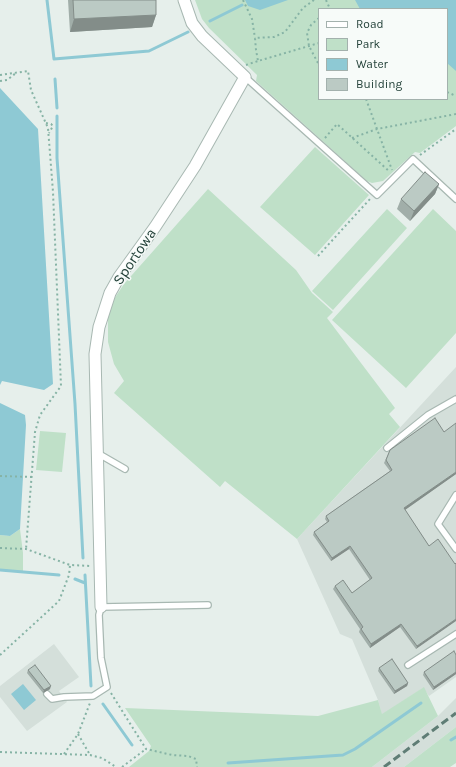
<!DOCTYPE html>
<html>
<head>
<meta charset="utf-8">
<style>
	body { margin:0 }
	#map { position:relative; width:456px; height:767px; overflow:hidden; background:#e6efeb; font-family:Karla,sans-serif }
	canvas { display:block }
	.legend { position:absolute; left:318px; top:8px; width:130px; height:92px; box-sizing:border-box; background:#f7fbf9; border:1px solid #a3b1ad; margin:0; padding:5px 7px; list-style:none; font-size:12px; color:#24423a }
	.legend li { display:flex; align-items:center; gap:8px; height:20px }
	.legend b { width:20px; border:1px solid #a3b1ad }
</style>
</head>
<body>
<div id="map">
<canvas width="456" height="767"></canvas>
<ul class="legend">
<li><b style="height:5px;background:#fff"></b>Road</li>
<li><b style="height:11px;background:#bfe0c8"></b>Park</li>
<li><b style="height:11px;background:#8ec9d4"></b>Water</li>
<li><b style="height:11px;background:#bbcac4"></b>Building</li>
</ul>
</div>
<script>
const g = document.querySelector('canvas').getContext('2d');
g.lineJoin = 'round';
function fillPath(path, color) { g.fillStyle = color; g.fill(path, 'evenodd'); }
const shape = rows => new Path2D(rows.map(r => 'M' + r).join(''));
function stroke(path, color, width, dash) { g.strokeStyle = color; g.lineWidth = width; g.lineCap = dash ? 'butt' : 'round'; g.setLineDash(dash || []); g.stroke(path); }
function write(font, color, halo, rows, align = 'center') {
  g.font = font + ' Karla,sans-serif'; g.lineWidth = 3; g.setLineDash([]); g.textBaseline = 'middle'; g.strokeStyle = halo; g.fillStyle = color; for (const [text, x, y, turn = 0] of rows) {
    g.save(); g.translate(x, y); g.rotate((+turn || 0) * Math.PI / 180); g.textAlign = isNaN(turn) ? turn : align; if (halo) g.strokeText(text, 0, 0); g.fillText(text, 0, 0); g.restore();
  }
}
const built = shape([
	[456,367,456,677,429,696,423,688,382,715,378,700,352,639,340,634,297,539],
	[54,644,79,677,59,691,67,702,27,731,0,697,0,686],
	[456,698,456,727,404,767,372,767,438,716]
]);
const green = shape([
	[195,0,456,0,456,126,420,153,415,152,383,181,372,183,367,181,256,81,257,75,209,28,202,19],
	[319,9,447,9,447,99,319,99],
	[315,147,369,195,315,255,260,207],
	[208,189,296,270,312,293,333,312,327,318,395,408,389,414,400,427,297,539,225,481,220,487,114,393,124,381,114,364,108,342,108,317,112,302,124,284],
	[387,209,407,228,333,310,312,291],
	[433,209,456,231,456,333,406,388,332,320],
	[40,431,66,433,62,472,36,470],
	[20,529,23,553,23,572,0,569,0,535,10,536],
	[424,687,438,716,372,767,129,767,149,751,151,746,125,708,318,716,378,700,382,714],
	[456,727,456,763,450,767,404,767]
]);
const water = shape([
	[245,0,288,0,260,10,248,6],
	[355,0,456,0,456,71,447,63,447,9,360,9],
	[0,88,38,129,53,384,44,390,2,381,0,385],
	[0,403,25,415,26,425,20,529,10,536,0,535],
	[23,684,36,700,24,710,11,694]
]);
const stream = shape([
	[47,0,54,59,149,51,188,32],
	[210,21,242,5],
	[55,79,57,108],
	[57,116,57,158,75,404,83,558],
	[0,570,59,575],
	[85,575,91,686],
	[75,579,85,583],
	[103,704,132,745],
	[451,740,456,737],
	[228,763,343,755,355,749,421,703]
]);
const path = shape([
	[243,0,252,19,255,38],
	[314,0,303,8,285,32,274,37,255,38,256,50,258,61,319,43],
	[326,0,330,9],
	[319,18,311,25,307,33,309,46,319,65],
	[246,65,258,61],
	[0,75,28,71,31,90,48,128,53,192,61,386,40,415,35,432,26,549],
	[0,81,7,80,16,73],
	[447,92,456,96],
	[366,99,392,170],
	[46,123,51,124,53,126,49,133],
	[325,138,337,124,390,172],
	[352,138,377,129,456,114],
	[420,155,456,129],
	[318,256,370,199],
	[0,476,32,477],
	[0,548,26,549,70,565,91,566],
	[0,655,59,601,69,575,70,565],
	[111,693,146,749,172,755,188,756,196,759,197,767],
	[78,734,90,755],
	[0,752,90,755,102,758,116,767],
	[64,754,78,734,90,703],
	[122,767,146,749]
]);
const lane = shape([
	[245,77,377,195,413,159,456,199],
	[387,448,428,415,456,399],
	[99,454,125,469],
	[456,495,438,524,456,549],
	[408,665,456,634],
	[47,694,52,699,64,697,93,696,107,687,101,658,99,615,101,607,208,605]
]);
const street = shape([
	[101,607,95,354,99,327,110,293,119,277,155,227,195,166,245,77,202,36,192,23,184,0]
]);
const rail = shape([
	[384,767,456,713]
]);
const wall = shape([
	[68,0,156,0,156,15,152,27,70,32],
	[439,184,435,194,410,221,397,209,401,199],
	[390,450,456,474,405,510,429,546,455,564,416,649,400,627,370,648,359,632,360,629,333,589,335,586,352,593,370,580,349,549,331,561,313,535,314,532,327,522,325,519,326,516,390,471,384,463],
	[456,655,456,674,433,690,423,675,424,672],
	[379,668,408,683,407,686,394,694,378,671],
	[28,670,50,689,43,693,27,673]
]);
const shadedWall = shape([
	[156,15,152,27,70,32,74,19],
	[439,184,435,194,410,221,414,211],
	[456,472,456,474,402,512,404,508],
	[350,546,349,549,331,561,332,558],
	[456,619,456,621,416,649,417,646],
	[401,624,400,627,370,648,371,644],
	[456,672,456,674,433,690,434,687],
	[408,683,407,686,394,694,395,691],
	[51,686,50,689,43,693,44,690]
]);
const building = shape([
	[73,0,156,0,156,15,74,19,73,0],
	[425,172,439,184,414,211,401,199,425,172],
	[435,418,444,432,456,423,456,472,404,508,429,546,438,539,455,564,456,563,456,619,417,646,401,624,371,644,361,629,363,627,335,586,343,580,352,593,372,578,350,546,332,558,314,532,329,521,326,516,392,470,386,460,390,450,435,418],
	[454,651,456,655,456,672,434,687,424,672,454,651],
	[392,659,408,683,395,691,379,668,392,659],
	[35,665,51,686,44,690,28,670,35,665]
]);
const streetNames = [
	["Sportowa",135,257,-56]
];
fillPath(built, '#d4dfda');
fillPath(green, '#bfe0c8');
fillPath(water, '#8ec9d4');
stroke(stream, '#8ec9d4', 3);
stroke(lane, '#a8b8b2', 8);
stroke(street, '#a8b8b2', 13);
stroke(path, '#86b3a5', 2, [2, 3]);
stroke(lane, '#fff', 5.5);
stroke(street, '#fff', 11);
stroke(rail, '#5f7d75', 3, [8, 4]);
fillPath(wall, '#a1aea9');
fillPath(shadedWall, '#838d89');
fillPath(building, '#bbcac4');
stroke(building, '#838d89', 1);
write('15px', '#24423a', '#f7fbf9', streetNames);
</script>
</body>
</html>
